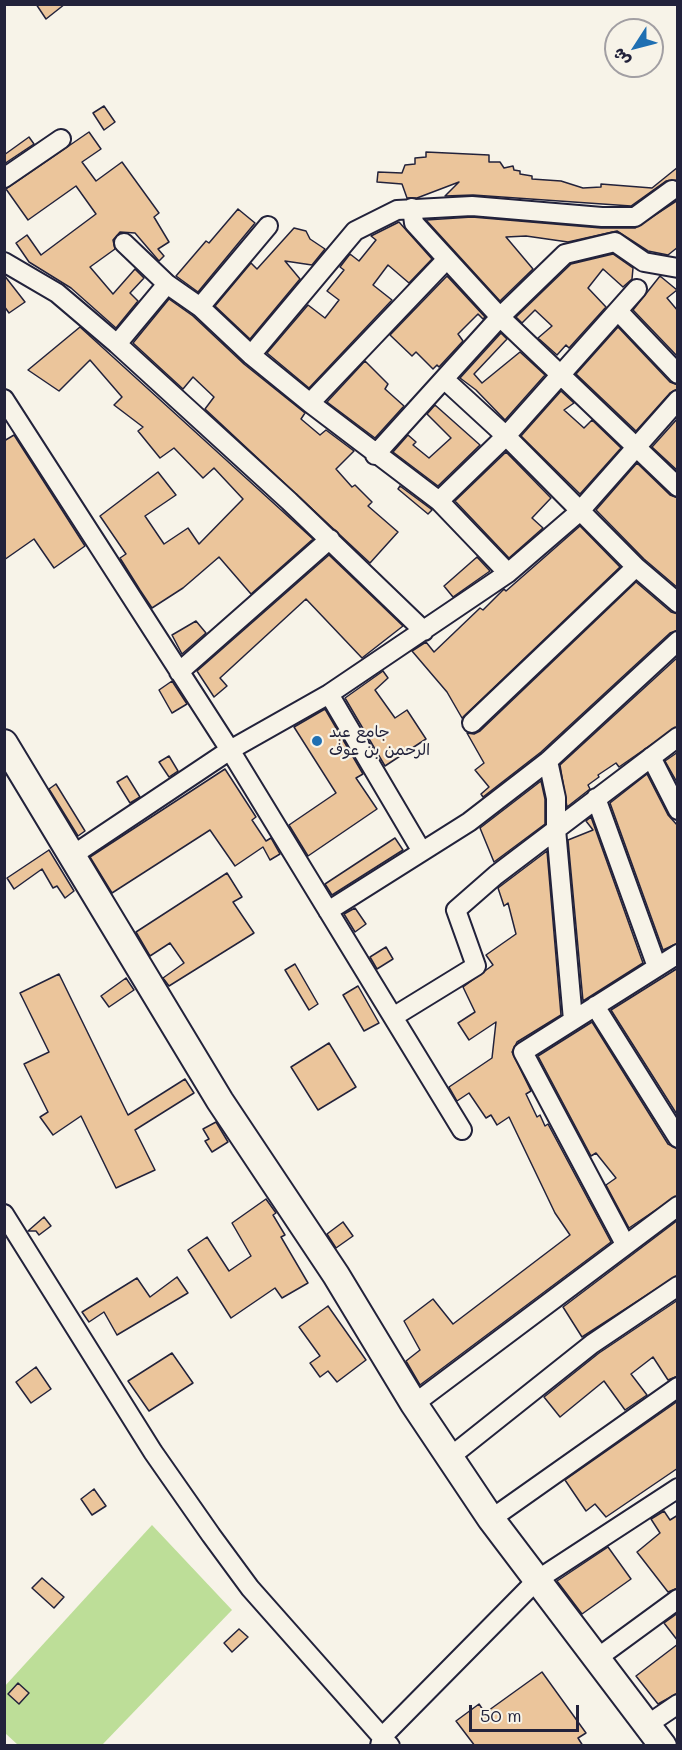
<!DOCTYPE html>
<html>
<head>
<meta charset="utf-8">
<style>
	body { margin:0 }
	#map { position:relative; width:682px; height:1750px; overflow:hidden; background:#f7f3e8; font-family:Mali,"Playpen Sans Arabic",sans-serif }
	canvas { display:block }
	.frame { position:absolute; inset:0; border:6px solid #22223b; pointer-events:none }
	.north { position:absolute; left:604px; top:18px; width:60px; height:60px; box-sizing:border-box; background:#f7f3e8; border:2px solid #a29fa3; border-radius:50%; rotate:234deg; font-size:16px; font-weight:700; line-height:24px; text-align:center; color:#22223b }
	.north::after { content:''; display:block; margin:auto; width:21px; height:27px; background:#1f6fb2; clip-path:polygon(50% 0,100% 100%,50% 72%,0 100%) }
	.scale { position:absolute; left:469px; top:1705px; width:110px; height:27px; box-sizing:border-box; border:3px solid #22223b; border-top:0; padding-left:8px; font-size:18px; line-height:21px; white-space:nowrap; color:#22223b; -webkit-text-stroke:4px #f7f3e8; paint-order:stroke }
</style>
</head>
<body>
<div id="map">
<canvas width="682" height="1750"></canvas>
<div class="frame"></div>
<div class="north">ش</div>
<div class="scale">50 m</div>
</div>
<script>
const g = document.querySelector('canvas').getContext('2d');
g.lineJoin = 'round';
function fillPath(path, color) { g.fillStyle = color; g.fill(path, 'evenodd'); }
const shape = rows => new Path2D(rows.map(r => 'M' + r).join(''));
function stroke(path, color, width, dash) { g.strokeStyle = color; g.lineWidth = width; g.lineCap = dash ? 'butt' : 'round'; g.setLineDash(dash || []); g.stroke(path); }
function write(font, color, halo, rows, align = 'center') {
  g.font = font + ' Mali,"Playpen Sans Arabic",sans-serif'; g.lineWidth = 4.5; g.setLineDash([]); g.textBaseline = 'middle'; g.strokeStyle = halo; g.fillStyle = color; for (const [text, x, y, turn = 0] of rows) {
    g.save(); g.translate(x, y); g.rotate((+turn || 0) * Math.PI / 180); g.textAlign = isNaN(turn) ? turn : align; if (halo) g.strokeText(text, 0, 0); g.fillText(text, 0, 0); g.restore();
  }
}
const green = shape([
	[152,1525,232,1610,102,1745,18,1745,5,1733,4,1687]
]);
const building = shape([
	[36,4,65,4,46,19,36,4],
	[104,106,115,122,104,130,93,113,104,106],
	[89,132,101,149,82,162,96,181,122,162,159,213,154,217,169,242,158,249,164,256,159,261,135,233,120,232,113,240,115,249,90,267,113,294,135,269,144,278,130,293,138,301,116,328,71,288,29,262,16,243,27,235,41,255,96,214,76,186,28,220,6,189,89,132],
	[29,137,34,144,4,164,4,155,29,137],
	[426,152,489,155,489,162,500,162,504,168,513,166,514,170,520,171,520,174,532,176,532,179,561,181,583,188,601,187,601,184,652,188,678,167,678,180,666,181,631,206,473,195,445,196,459,182,417,198,407,198,402,184,377,182,378,172,402,173,405,165,415,164,415,158,426,157,426,152],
	[678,200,678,247,668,255,648,251,617,231,568,242,526,236,506,237,533,269,500,301,426,220,472,217,601,228,635,228,678,200],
	[238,209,255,223,198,292,176,276,206,241,209,243,238,209],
	[399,222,432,259,409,283,388,265,373,285,392,300,309,388,267,353,308,305,325,318,339,300,327,291,344,270,340,267,350,254,359,261,376,240,371,236,399,222],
	[294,228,306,231,310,239,325,249,312,265,285,261,300,279,250,339,215,306,251,263,257,269,294,228],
	[613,254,633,268,632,279,623,287,603,269,588,288,606,307,569,348,566,345,557,355,538,338,552,326,535,310,522,323,516,317,571,264,613,254],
	[4,275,25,302,9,313,4,306,4,275],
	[447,276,485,317,483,319,478,314,458,334,463,341,439,367,437,365,433,369,416,352,412,356,390,335,447,276],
	[660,276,677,290,667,298,678,311,678,357,633,310,660,276],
	[169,299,193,316,244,364,305,413,301,419,320,435,326,430,354,451,336,469,352,487,355,485,372,502,368,506,398,532,370,563,205,409,214,397,193,377,183,389,133,343,169,299],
	[80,327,313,539,251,594,219,557,183,588,152,608,140,590,120,558,126,554,100,516,158,472,176,495,145,516,164,544,188,528,199,544,243,499,214,468,203,478,174,448,160,458,138,431,143,427,114,405,122,397,90,360,59,391,28,370,80,327],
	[618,327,670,382,678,385,678,389,670,393,636,431,576,374,618,327],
	[501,333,507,339,474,374,482,383,520,352,545,375,505,420,476,390,460,378,501,333],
	[365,361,388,384,385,389,404,406,375,438,327,402,365,361],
	[561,391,574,403,564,410,584,428,592,420,621,448,580,494,521,436,561,391],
	[435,405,480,445,438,486,393,452,408,435,416,442,413,445,429,458,451,438,427,414,435,405],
	[678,418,678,471,652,447,678,418],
	[14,435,85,546,54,568,34,539,4,560,4,441,14,435],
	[506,452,551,498,532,518,543,528,509,558,455,501,506,452],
	[637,463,670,495,678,498,678,588,644,559,596,510,637,463],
	[400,486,431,509,432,510,428,514,398,489,400,486],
	[580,526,620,567,462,718,447,692,412,651,426,642,434,652,480,608,483,610,504,589,506,591,580,526],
	[329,555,403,626,362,658,306,599,220,678,227,686,214,697,197,671,329,555],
	[477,557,490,571,453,597,444,586,477,557],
	[636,582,671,612,678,614,678,630,670,633,541,752,483,797,481,794,489,787,475,770,484,763,467,733,474,734,480,731,636,582],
	[196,621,206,633,182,654,172,635,196,621],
	[678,657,678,726,619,767,616,763,598,775,599,777,588,785,590,789,567,807,560,765,678,657],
	[383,671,388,678,375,690,395,718,407,710,426,739,385,766,345,698,383,671],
	[172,681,187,704,172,713,159,690,172,681],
	[325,709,363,774,356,778,377,809,308,856,289,825,336,793,294,727,325,709],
	[678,752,678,784,665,761,678,752],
	[169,756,178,771,169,777,159,762,169,756],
	[225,769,256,817,252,820,266,841,271,838,280,854,270,860,263,847,235,866,210,830,112,893,90,857,225,769],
	[647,774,668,815,678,826,678,943,663,950,610,803,647,774],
	[127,776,140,797,130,803,117,782,127,776],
	[541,781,545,799,545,824,494,862,480,828,541,781],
	[56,784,85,831,78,836,49,789,56,784],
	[591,817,643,963,583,1001,568,840,593,830,586,821,591,817],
	[395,838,403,850,332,895,325,884,395,838],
	[49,850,74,891,65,898,57,886,53,888,42,869,14,889,7,878,49,850],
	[547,851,561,1015,517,1042,512,1052,531,1091,526,1094,537,1117,540,1115,545,1126,548,1124,611,1242,420,1385,406,1361,420,1350,404,1321,433,1299,453,1324,570,1235,555,1213,509,1117,497,1125,491,1115,486,1118,469,1093,457,1101,449,1087,492,1058,496,1022,469,1040,458,1023,475,1012,463,987,493,965,486,955,516,934,508,903,504,906,498,888,547,851],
	[227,873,242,897,233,902,254,933,169,986,163,978,184,963,170,943,150,956,136,932,227,873],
	[355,908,366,924,355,932,344,914,355,908],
	[386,947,393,959,377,969,370,957,386,947],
	[295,964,318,1004,309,1010,285,970,295,964],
	[678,968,678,1116,611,1010,678,968],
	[59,974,128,1115,185,1079,194,1093,135,1130,155,1170,116,1188,81,1116,53,1135,40,1117,48,1112,24,1064,49,1052,20,993,59,974],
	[126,978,134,990,109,1007,101,996,126,978],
	[358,986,379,1023,364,1031,343,995,358,986],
	[592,1022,668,1144,678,1149,678,1195,629,1228,606,1185,616,1178,596,1153,591,1156,538,1056,592,1022],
	[329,1043,356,1087,318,1110,291,1067,329,1043],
	[216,1122,228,1142,212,1152,205,1141,209,1139,203,1129,216,1122],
	[266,1199,276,1213,273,1215,285,1235,281,1237,308,1283,282,1298,275,1288,231,1318,188,1250,207,1237,229,1271,251,1256,232,1223,266,1199],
	[44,1217,51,1226,39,1235,36,1231,28,1231,44,1217],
	[678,1220,678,1275,582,1337,563,1307,678,1220],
	[343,1222,353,1236,336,1248,327,1234,343,1222],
	[177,1277,188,1293,117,1335,104,1312,89,1322,82,1312,137,1278,150,1297,177,1277],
	[678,1300,678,1376,668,1380,653,1357,631,1374,647,1395,625,1410,604,1381,560,1417,544,1397,599,1353,678,1300],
	[328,1306,366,1360,337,1382,328,1371,320,1377,310,1363,320,1356,299,1327,328,1306],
	[172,1353,193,1383,149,1411,128,1381,172,1353],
	[36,1367,51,1389,31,1403,16,1382,36,1367],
	[678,1401,678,1468,606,1517,595,1504,586,1511,565,1480,678,1401],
	[94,1489,106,1506,92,1515,81,1499,94,1489],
	[664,1511,670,1520,678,1515,678,1588,668,1592,637,1552,660,1533,651,1519,664,1511],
	[608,1547,631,1579,582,1614,557,1581,608,1547],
	[42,1578,64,1597,54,1608,32,1588,42,1578],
	[678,1613,678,1641,664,1623,678,1613],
	[239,1629,248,1637,232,1652,224,1643,239,1629],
	[678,1644,678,1693,658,1704,636,1676,678,1644],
	[542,1672,586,1733,578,1738,583,1746,475,1746,456,1721,479,1704,485,1713,542,1672],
	[18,1683,29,1693,19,1704,8,1694,18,1683]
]);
const street = shape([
	[4,178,61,139],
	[412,208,414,223,500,317,678,487],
	[124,243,167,284,200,307,251,355,310,403,439,501,508,573],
	[4,262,57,293,117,344,289,501,424,631],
	[200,307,268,226],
	[619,312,678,374],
	[117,344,167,284],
	[251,355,355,231,397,210,472,206,602,217,635,217,672,190],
	[444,379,506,436,636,567,678,603],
	[4,399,230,750,462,1130],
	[310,403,447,259],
	[375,455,500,317,565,254,615,242,644,262,678,268],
	[439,501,506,436,637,289],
	[179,672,330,539],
	[329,694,421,850],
	[472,723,636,567],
	[651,757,678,810],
	[548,761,556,798,556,829,573,1020],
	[596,798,657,967],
	[73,855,230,750,329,694,508,573,579,512,678,400],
	[328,911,469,822,548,761,678,641],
	[595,1006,678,1138],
	[393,1017,476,966,456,910,496,875,678,737],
	[4,1214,153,1452,211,1535,250,1588,390,1746],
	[625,1244,523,1052,678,954],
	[414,1404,678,1206],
	[450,1457,592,1344,678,1286],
	[491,1519,678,1387],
	[596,1659,678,1599],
	[647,1725,678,1704],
	[380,1746,382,1737,537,1580,678,1488]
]);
const secondary = shape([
	[4,743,220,1101,336,1275,414,1404,491,1519,663,1746]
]);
const markers = [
	[317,741,6,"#1f6fb2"]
];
const poiNames = [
	["جامع عبد",329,732],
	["الرحمن بن عوف",329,750]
];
fillPath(green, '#bdde98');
fillPath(building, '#ebc59b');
stroke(building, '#22223b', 1.5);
stroke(street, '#22223b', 22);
stroke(secondary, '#22223b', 30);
stroke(street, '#f7f3e8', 18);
stroke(secondary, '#f7f3e8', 26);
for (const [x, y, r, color] of markers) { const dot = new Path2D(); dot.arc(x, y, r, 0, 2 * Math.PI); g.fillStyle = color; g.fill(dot); stroke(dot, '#f7f3e8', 2); }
write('16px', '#22223b', '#f7f3e8', poiNames, 'left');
</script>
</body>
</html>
